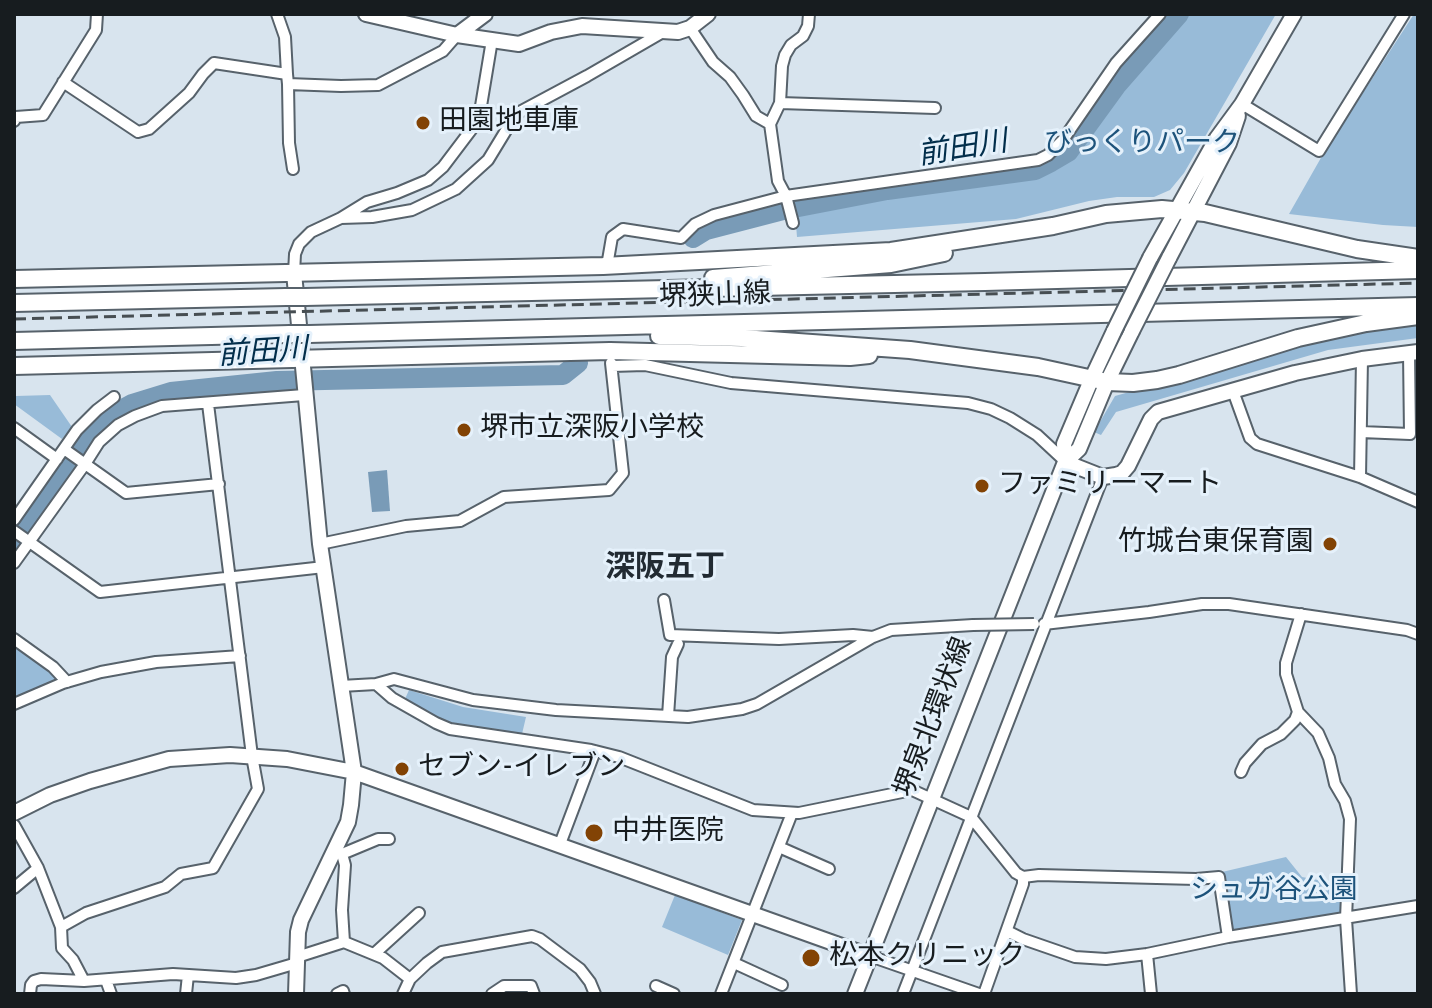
<!DOCTYPE html>
<html>
<head>
<meta charset="utf-8">
<style>
	body { margin:0 }
	#map { position:relative; width:1432px; height:1008px; overflow:hidden; background:#d8e4ee; font-family:Overpass,sans-serif }
	canvas { display:block }
	.frame { position:absolute; inset:0; border:16px solid #171c1f; pointer-events:none }
</style>
</head>
<body>
<div id="map">
<canvas width="1432" height="1008"></canvas>
<div class="frame"></div>
</div>
<script>
const g = document.querySelector('canvas').getContext('2d');
g.lineJoin = 'round';
function fillPath(path, color) { g.fillStyle = color; g.fill(path, 'evenodd'); }
const shape = rows => new Path2D(rows.map(r => 'M' + r).join(''));
function stroke(path, color, width, dash) { g.strokeStyle = color; g.lineWidth = width; g.lineCap = dash ? 'butt' : 'round'; g.setLineDash(dash || []); g.stroke(path); }
function write(font, color, halo, rows, align = 'center') {
  g.font = font + ' Overpass,"Noto Sans JP",sans-serif'; g.lineWidth = 6; g.setLineDash([]); g.textBaseline = 'middle'; g.strokeStyle = halo; g.fillStyle = color; for (const [text, x, y, turn = 0] of rows) {
    g.save(); g.translate(x, y); g.rotate((+turn || 0) * Math.PI / 180); g.textAlign = isNaN(turn) ? turn : align; if (halo) g.strokeText(text, 0, 0); g.fillText(text, 0, 0); g.restore();
  }
}
const green = shape([
	[1184,14,1276,14,1184,173,1170,190,1154,197,1117,197,1089,201,1016,219,797,237,795,212,1043,175,1075,152,1128,79],
	[1414,14,1418,14,1418,227,1383,225,1289,214,1322,156],
	[50,395,72,427,62,439,14,404,14,396,16,396],
	[14,643,50,669,57,680,14,698],
	[409,690,463,707,526,717,522,734,451,724,437,719,405,699],
	[1286,857,1302,877,1344,885,1344,909,1338,915,1232,932,1222,872],
	[675,895,742,920,728,955,662,927]
]);
const forest = shape([
	[1418,322,1418,338,1328,350,1116,412,1101,435,1094,432,1115,396,1327,337]
]);
const water = shape([
	[387,470,390,511,372,512,368,472]
]);
const river = shape([
	[693,238,706,230,783,210,887,190,1035,170,1051,162,1068,152,1116,86,1179,14],
	[14,540,88,437,106,418,132,404,171,392,277,381,563,375,578,363]
]);
const street = shape([
	[277,14,285,37,287,74],
	[690,28,713,62,730,77,743,95,756,116,770,124],
	[63,82,138,132,149,129,189,93,203,74,214,63,287,74,288,84,341,86,378,85,443,51,457,35],
	[288,84,289,143,293,169],
	[780,103,935,108],
	[1242,104,1319,151,1404,14],
	[14,121,16,117,43,115,96,30,97,14],
	[341,218,367,202,397,193,428,180,443,167,471,130,480,112,492,40],
	[793,223,786,196,778,181,770,124,780,103,782,66,785,55,791,45,803,36,808,26,809,14],
	[607,266,612,237,623,229,681,238,695,224,714,215,786,196,1038,160,1048,155,1063,140,1116,63,1160,14],
	[294,273,295,254,299,244,311,232,341,218,372,217,412,210,456,189,488,160,516,114,587,76,663,32],
	[612,366,645,365,731,383,968,403,991,409,1010,418,1037,435,1065,461],
	[1233,391,1250,438,1257,444,1360,477,1418,502],
	[14,428,57,459],
	[1361,432,1410,434,1409,353],
	[64,449,126,493,219,484],
	[1360,477,1362,359],
	[14,520,77,430,97,410,114,397],
	[14,531,100,592,324,567],
	[320,544,406,526,460,521,504,497,609,490,623,473,611,363],
	[14,563,85,464,99,442,118,425,135,416,162,406,304,395],
	[664,600,670,635,779,639,853,635,873,637],
	[1301,614,1286,663,1286,674,1298,712,1318,733,1329,758,1335,784,1345,801,1350,819,1346,919,1351,994],
	[1044,624,1149,612,1202,604,1229,604,1407,630,1418,634],
	[14,639,53,667,67,682],
	[376,684,392,698,436,723,450,729,591,750,619,757,753,810,799,813,912,790,971,817,1016,873,1023,877,1039,875,1196,879,1219,877,1228,937],
	[341,686,376,684,394,679,473,700,556,710,688,717,742,709,757,704,873,637,891,630,973,625],
	[14,704,63,683,101,672,156,662,240,656],
	[668,716,672,657,678,644],
	[1241,772,1245,763,1262,744,1281,734,1295,720,1298,712],
	[14,825,38,868,61,927,86,913,165,887,181,874,213,868,258,789,252,756,208,404],
	[560,844,595,751],
	[779,847,829,869],
	[334,850,342,854,345,865,342,910,344,942],
	[342,854,378,839,389,839],
	[14,888,38,868],
	[61,927,62,948,73,960,84,981,173,974,236,978,256,975,297,963],
	[1007,931,1023,939,1075,957,1106,959,1147,954,1228,937,1418,906],
	[374,954,419,913],
	[1147,954,1151,994],
	[870,956,979,994],
	[297,957,344,942,383,958,410,979],
	[734,963,782,985],
	[106,980,111,994],
	[656,986,674,994],
	[30,994,31,985,34,981,41,979,84,981],
	[186,994,188,975],
	[337,994,343,991,344,994],
	[403,994,410,979,427,963,442,952,532,936,540,939,580,969,590,982,595,994],
	[492,994,504,986,531,986,534,994],
	[721,994,792,813],
	[903,994,1103,477],
	[984,994,1023,884,1023,877]
]);
const secondary = shape([
	[366,14,457,35,519,44,551,32,582,26,678,32,690,28,708,14],
	[457,35,485,14],
	[1150,258,1217,138,1242,104,1294,14],
	[1169,258,1229,143,1238,116],
	[294,273,320,544,354,772,351,805,348,822,301,920,298,932,296,994],
	[1065,462,1103,477,1116,475,1122,473,1128,466,1151,419,1158,412,1295,373,1362,359,1418,352],
	[1065,462,1064,444,1092,378,1114,331],
	[14,813,50,795,90,781,169,759,230,755,287,759,354,772,870,956],
	[855,994,1065,462,1079,449,1107,382,1132,331]
]);
const primary = shape([
	[713,278,891,264,944,253],
	[14,279,603,266,891,251,1053,226,1106,214,1162,209,1205,213,1357,249,1418,258],
	[305,297,985,282,1418,270],
	[14,303,286,297],
	[309,334,1418,306],
	[659,336,742,338,910,350,1038,367,1107,382,1133,383,1157,380,1179,375,1298,338,1366,323,1418,316],
	[14,341,290,334],
	[14,366,610,351,850,357,869,355]
]);
const rail = shape([
	[14,319,1418,283]
]);
const streetBridge = shape([
	[973,625,1034,624]
]);
const secondaryBridge = shape([
	[1114,331,1150,258],
	[1132,331,1169,258]
]);
const primaryBridge = shape([
	[286,297,305,297],
	[290,334,309,334]
]);
const markers = [
	[423,123,8,"#824305"],
	[464,430,8,"#824305"],
	[982,486,8,"#824305"],
	[1330,544,8,"#824305"],
	[402,769,8,"#824305"],
	[594,833,10,"#824305"],
	[811,958,10,"#824305"]
];
const poiNames = [
	["田園地車庫",439,123],
	["堺市立深阪小学校",480,430],
	["ファミリーマート",998,486],
	["竹城台東保育園",1314,544,"right"],
	["セブン-イレブン",418,769],
	["中井医院",612,833],
	["松本クリニック",829,958]
];
const parkNames = [
	["びっくりパーク",1142,145],
	["シュガ谷公園",1274,892]
];
const streetNames = [
	["堺狭山線",715,298,-2],
	["堺泉北環状線",936,718,-69]
];
const waterNames = [
	["前田川",963,151,-9],
	["前田川",263,355,-4]
];
const neighbourhoodNames = [
	["深阪五丁",665,570]
];
fillPath(green, '#98bbd8');
fillPath(forest, '#96b9d6');
fillPath(water, '#799bb7');
stroke(river, '#799bb7', 20);
stroke(street, '#57626b', 14);
stroke(secondary, '#57626b', 18);
stroke(primary, '#57626b', 20);
stroke(street, '#fff', 10);
stroke(secondary, '#fff', 14);
stroke(primary, '#fff', 16);
stroke(rail, '#474e52', 3, [12, 6]);
stroke(streetBridge, '#57626b', 14, []);
stroke(secondaryBridge, '#57626b', 18, []);
stroke(primaryBridge, '#57626b', 20, []);
stroke(streetBridge, '#fff', 10);
stroke(secondaryBridge, '#fff', 14);
stroke(primaryBridge, '#fff', 16);
for (const [x, y, r, color] of markers) { const dot = new Path2D(); dot.arc(x, y, r, 0, 2 * Math.PI); g.fillStyle = color; g.fill(dot); stroke(dot, '#e5f1fb', 3); }
write('28px', '#171c1f', '#e5f1fb', poiNames, 'left');
write('28px', '#1d537b', '#e5f1fb', parkNames);
write('28px', '#171c1f', '#e5f1fb', streetNames);
write('italic 30px', '#022e4b', '#e5f1fb', waterNames);
write('bold 30px', '#222b33', '#e5f1fb', neighbourhoodNames);
</script>
</body>
</html>
